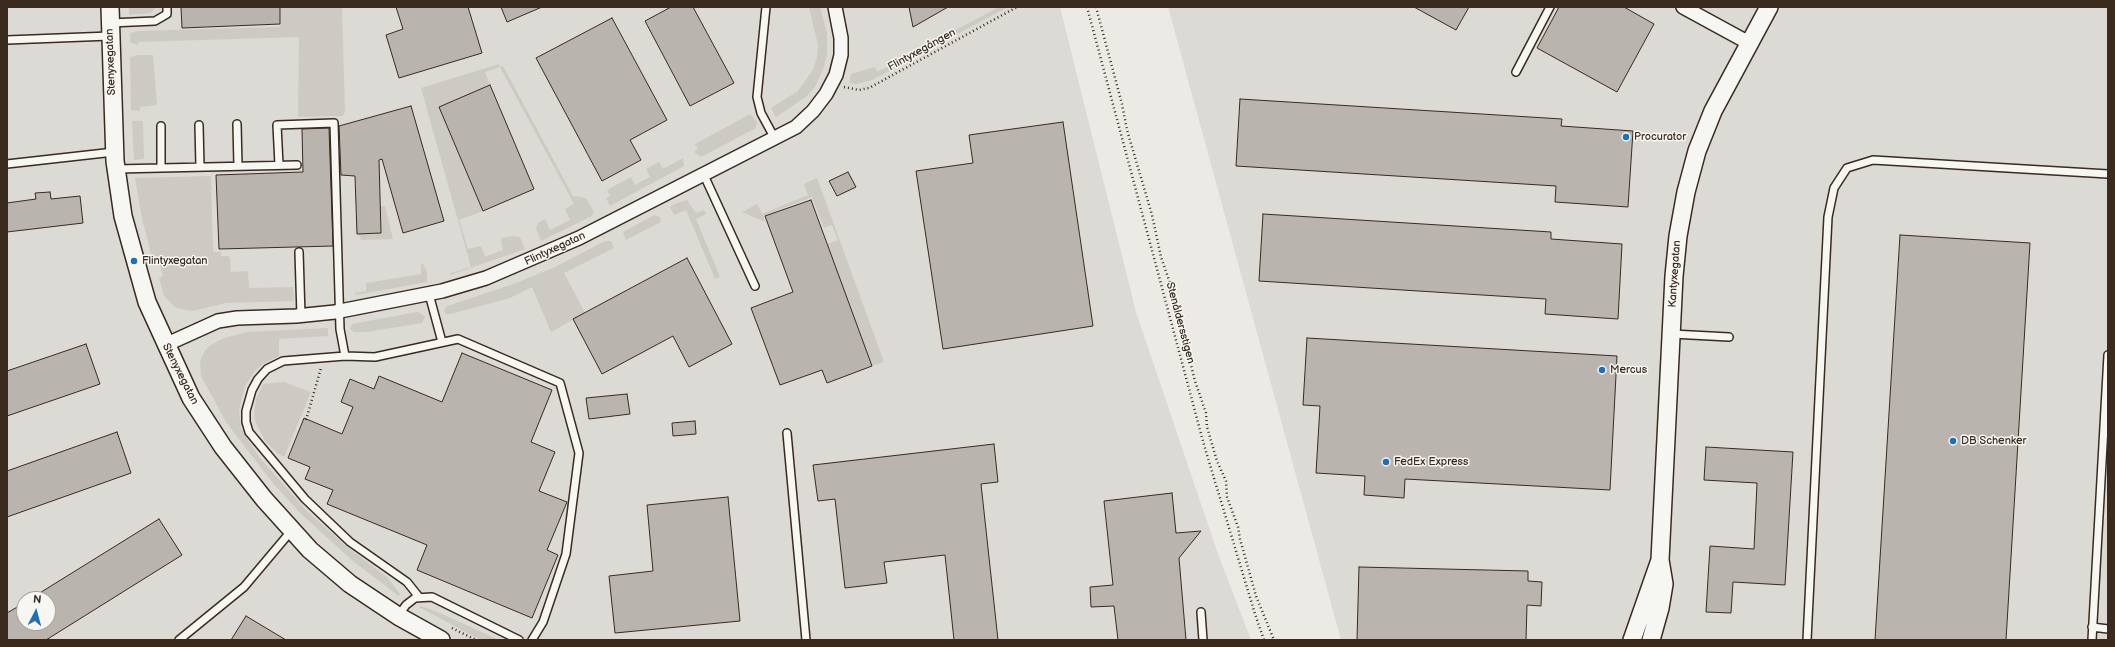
<!DOCTYPE html>
<html>
<head>
<meta charset="utf-8">
<style>
	body { margin:0 }
	#map { position:relative; width:2115px; height:647px; overflow:hidden; background:#ebeae5; font-family:"Balsamiq Sans",sans-serif }
	canvas { display:block }
	.frame { position:absolute; inset:0; border:8px solid #3b2a1e; pointer-events:none }
	.north { position:absolute; left:16px; top:591px; width:40px; height:40px; box-sizing:border-box; background:#f6f6f2; border:1px solid #aba49d; border-radius:50%; rotate:6deg; font-size:11px; font-weight:700; line-height:16px; text-align:center; color:#3b2a1e }
	.north::after { content:''; display:block; margin:auto; width:14px; height:18px; background:#1f6fb2; clip-path:polygon(50% 0,100% 100%,50% 72%,0 100%) }
</style>
</head>
<body>
<div id="map">
<canvas width="2115" height="647"></canvas>
<div class="frame"></div>
<div class="north">N</div>
</div>
<script>
const g = document.querySelector('canvas').getContext('2d');
g.lineJoin = 'round';
function fillPath(path, color) { g.fillStyle = color; g.fill(path, 'evenodd'); }
const shape = rows => new Path2D(rows.map(r => 'M' + r).join(''));
function stroke(path, color, width, dash) { g.strokeStyle = color; g.lineWidth = width; g.lineCap = dash ? 'butt' : 'round'; g.setLineDash(dash || []); g.stroke(path); }
function write(font, color, halo, rows, align = 'center') {
  g.font = font + ' "Balsamiq Sans",sans-serif'; g.lineWidth = 3; g.setLineDash([]); g.textBaseline = 'middle'; g.strokeStyle = halo; g.fillStyle = color; for (const [text, x, y, turn = 0] of rows) {
    g.save(); g.translate(x, y); g.rotate((+turn || 0) * Math.PI / 180); g.textAlign = isNaN(turn) ? turn : align; if (halo) g.strokeText(text, 0, 0); g.fillText(text, 0, 0); g.restore();
  }
}
const built = shape([
	[7,7,1060,7,1136,312,1218,554,1251,640,7,640],
	[24,599,48,599,48,623,24,623],
	[1168,7,2108,7,2108,640,1341,640]
]);
const green = shape([
	[129,7,144,8,155,8,151,13,129,15],
	[281,7,342,7,345,112,343,116,298,117,299,37,138,42,138,45,130,42,130,33,137,31,280,27],
	[809,7,820,7,827,33,827,55,824,67,815,87,807,96,776,117,771,108,798,91,813,70,817,57,818,45],
	[999,7,1008,7,872,80,856,84,849,83,851,74,875,67,877,72],
	[138,55,153,55,157,105,140,107,140,111,131,110,130,57],
	[499,64,500,67,503,66,573,196,586,198,594,212,592,216,541,241,536,229,538,223,545,219,550,230,570,220,565,209,574,204,500,67,485,72,490,85,439,107,483,211,459,220,468,249,481,246,485,257,503,250,501,238,515,236,520,237,525,249,450,275,450,273,471,267,421,88],
	[750,114,757,122,756,128,701,157,694,152,698,149,695,144],
	[143,121,144,159,134,160,132,121],
	[683,158,684,166,610,206,606,198,610,196,607,190,631,177,635,185,650,177,646,169,659,162,663,169],
	[211,176,213,252,221,252,221,256,228,256,230,258,231,272,248,271,249,288,293,287,294,301,226,303,193,311,176,308,164,296,159,278,163,276,157,256,152,257,142,219,135,178],
	[817,178,884,362,872,366,827,244,838,240,832,225,824,228,812,197,763,216,765,222,742,212,757,204,762,214,808,195,804,184],
	[687,200,696,213,704,210,706,214,696,219,720,277,715,279,686,210,674,215,670,207,677,203],
	[380,206,385,206,393,239,361,240,359,234,381,233],
	[654,215,660,217,661,222,626,240,623,234,625,231],
	[605,241,611,241,614,248,564,273,585,313,551,332,532,287,510,298,451,314,446,314,444,311,447,306,516,283,555,267],
	[421,264,423,264,427,272,427,282,356,295,355,293,366,291,366,283,421,274],
	[417,312,420,313,425,317,422,323,367,332,354,332,350,329,352,324],
	[328,328,328,336,279,339,279,356,263,364,255,371,245,386,239,409,241,429,259,457,307,511,347,547,387,577,400,594,399,596,354,562,300,513,272,482,226,422,201,376,200,362,204,352,208,347,221,339,247,332],
	[284,382,311,392,284,457,277,453,265,441,256,423,254,416,256,399,263,384],
	[420,606,438,612,499,640,483,640,475,637,419,607]
]);
const building = shape([
	[181,7,280,7,280,24,182,28,181,7],
	[396,7,468,7,482,53,399,78,386,35,403,29,396,7],
	[501,7,542,7,507,22,501,7],
	[671,7,693,7,734,83,690,106,645,21,671,7],
	[909,7,948,7,913,27,909,7],
	[1414,7,1469,7,1456,30,1414,7],
	[1559,7,1624,7,1654,24,1617,92,1537,48,1559,7],
	[612,18,667,120,630,140,641,160,602,181,536,58,612,18],
	[490,85,534,189,483,211,439,107,490,85],
	[1240,99,1562,119,1561,126,1633,131,1628,207,1555,202,1556,186,1236,166,1240,99],
	[411,106,444,221,403,233,382,159,379,160,381,233,357,234,355,176,341,175,339,126,411,106],
	[1063,122,1093,326,943,349,916,171,973,163,969,135,1063,122],
	[329,128,333,246,219,249,216,175,303,172,302,129,329,128],
	[848,172,856,187,837,196,829,181,848,172],
	[50,192,51,199,80,196,83,223,7,232,7,203,36,199,35,193,50,192],
	[811,200,872,366,827,383,822,370,780,385,751,308,793,292,765,216,811,200],
	[1263,214,1551,232,1551,239,1622,244,1618,319,1545,314,1546,299,1259,281,1263,214],
	[1900,235,2030,243,2006,640,1875,640,1900,235],
	[687,258,732,344,689,367,673,336,602,374,573,319,687,258],
	[1307,338,1617,356,1610,490,1405,479,1404,498,1364,495,1365,476,1316,473,1320,406,1303,405,1307,338],
	[86,344,100,384,7,416,7,371,86,344],
	[462,353,552,390,531,442,555,452,539,491,567,502,547,550,558,555,532,618,417,570,427,545,327,504,333,490,305,479,310,467,288,458,304,418,342,434,353,407,341,402,350,379,374,389,379,376,442,402,462,353],
	[627,394,630,414,589,419,586,398,627,394],
	[695,421,696,434,673,436,672,423,695,421],
	[117,432,131,473,7,517,7,471,117,432],
	[994,444,998,482,981,484,998,640,954,640,945,555,884,562,887,583,845,588,835,499,818,501,813,465,994,444],
	[1706,447,1793,452,1785,585,1733,582,1731,613,1706,612,1710,546,1754,549,1757,483,1704,480,1706,447],
	[1172,493,1176,533,1201,531,1179,558,1186,640,1118,640,1114,606,1091,607,1090,587,1113,585,1104,501,1172,493],
	[728,497,740,621,615,633,609,576,653,571,647,505,728,497],
	[159,519,182,555,46,640,7,640,7,613,24,603,24,623,48,623,48,599,30,599,159,519],
	[1359,567,1528,571,1528,581,1542,582,1541,606,1527,605,1526,640,1357,640,1359,567],
	[246,616,286,640,231,640,246,616]
]);
const path = shape([
	[1087,7,1204,445,1255,614,1264,640],
	[1096,7,1122,104,1127,130,1152,215,1161,257,1171,286,1195,381,1206,413,1207,427,1217,461,1226,481,1227,497,1238,527,1240,539,1256,596,1274,640],
	[844,87,859,90,869,88,1017,7],
	[306,420,321,368],
	[452,628,476,640]
]);
const service = shape([
	[766,7,757,97,761,113,774,137],
	[110,23,155,21,167,14,167,7],
	[7,40,110,36],
	[1516,72,1550,7],
	[237,124,238,166],
	[199,125,200,167],
	[161,126,161,168],
	[7,164,114,152],
	[279,165,277,125,334,123,340,329,345,356,375,357,458,339,560,383,579,453,566,554,543,622,532,640],
	[116,169,297,165],
	[703,173,755,286],
	[299,252,301,316],
	[429,294,442,342],
	[1672,334,1729,337],
	[345,356,283,361,267,369,258,379,252,390,246,411,246,422,249,432,305,499,350,542,407,582,419,597],
	[787,433,806,640],
	[1201,612,1203,640],
	[398,616,406,605,415,598,432,597,519,640],
	[2092,627,2108,629],
	[179,640,244,587,292,530],
	[1807,640,1828,217,1834,188,1847,168,1873,160,2108,174],
	[2092,640,2108,355]
]);
const minor = shape([
	[1683,7,1749,43],
	[165,345,218,321,237,318,296,316,335,312,442,291,486,278,579,238,796,127,813,111,826,94,836,75,841,55,841,38,835,7]
]);
const tertiary = shape([
	[110,7,115,161,123,216,147,302,191,398,223,447,264,499,310,550,350,584,398,616,441,640],
	[1632,640,1660,560],
	[1651,640,1660,608,1664,584,1660,560,1674,276,1678,236,1686,192,1697,151,1713,111,1769,7]
]);
const markers = [
	[1626,137,4,"#1f6fb2"],
	[134,261,4,"#1f6fb2"],
	[1602,370,4,"#1f6fb2"],
	[1953,441,4,"#1f6fb2"],
	[1386,462,4,"#1f6fb2"]
];
const streetNames = [
	["Flintyxegången",922,50,-29],
	["Stenyxegatan",111,62,-92],
	["Flintyxegatan",555,249,-25],
	["Kantyxegatan",1675,274,-86],
	["Stenåldersstigen",1180,323,75],
	["Stenyxegatan",180,374,63]
];
const poiNames = [
	["Procurator",1634,137],
	["Flintyxegatan",142,261],
	["Mercus",1610,370],
	["DB Schenker",1961,441],
	["FedEx Express",1394,462]
];
fillPath(built, '#dcdad4');
fillPath(green, '#cdcac4');
fillPath(building, '#bab4ae');
stroke(building, '#3b2a1e', 1);
stroke(service, '#3b2a1e', 10);
stroke(minor, '#3b2a1e', 16);
stroke(tertiary, '#3b2a1e', 20);
stroke(path, '#3b2a1e', 2.5, [1, 3]);
stroke(service, '#f6f6f2', 7);
stroke(minor, '#f6f6f2', 13);
stroke(tertiary, '#f6f6f2', 17);
for (const [x, y, r, color] of markers) { const dot = new Path2D(); dot.arc(x, y, r, 0, 2 * Math.PI); g.fillStyle = color; g.fill(dot); stroke(dot, '#f6f6f2', 1.5); }
write('11px', '#3b2a1e', '#f6f6f2', streetNames);
write('11px', '#3b2a1e', '#f6f6f2', poiNames, 'left');
</script>
</body>
</html>
